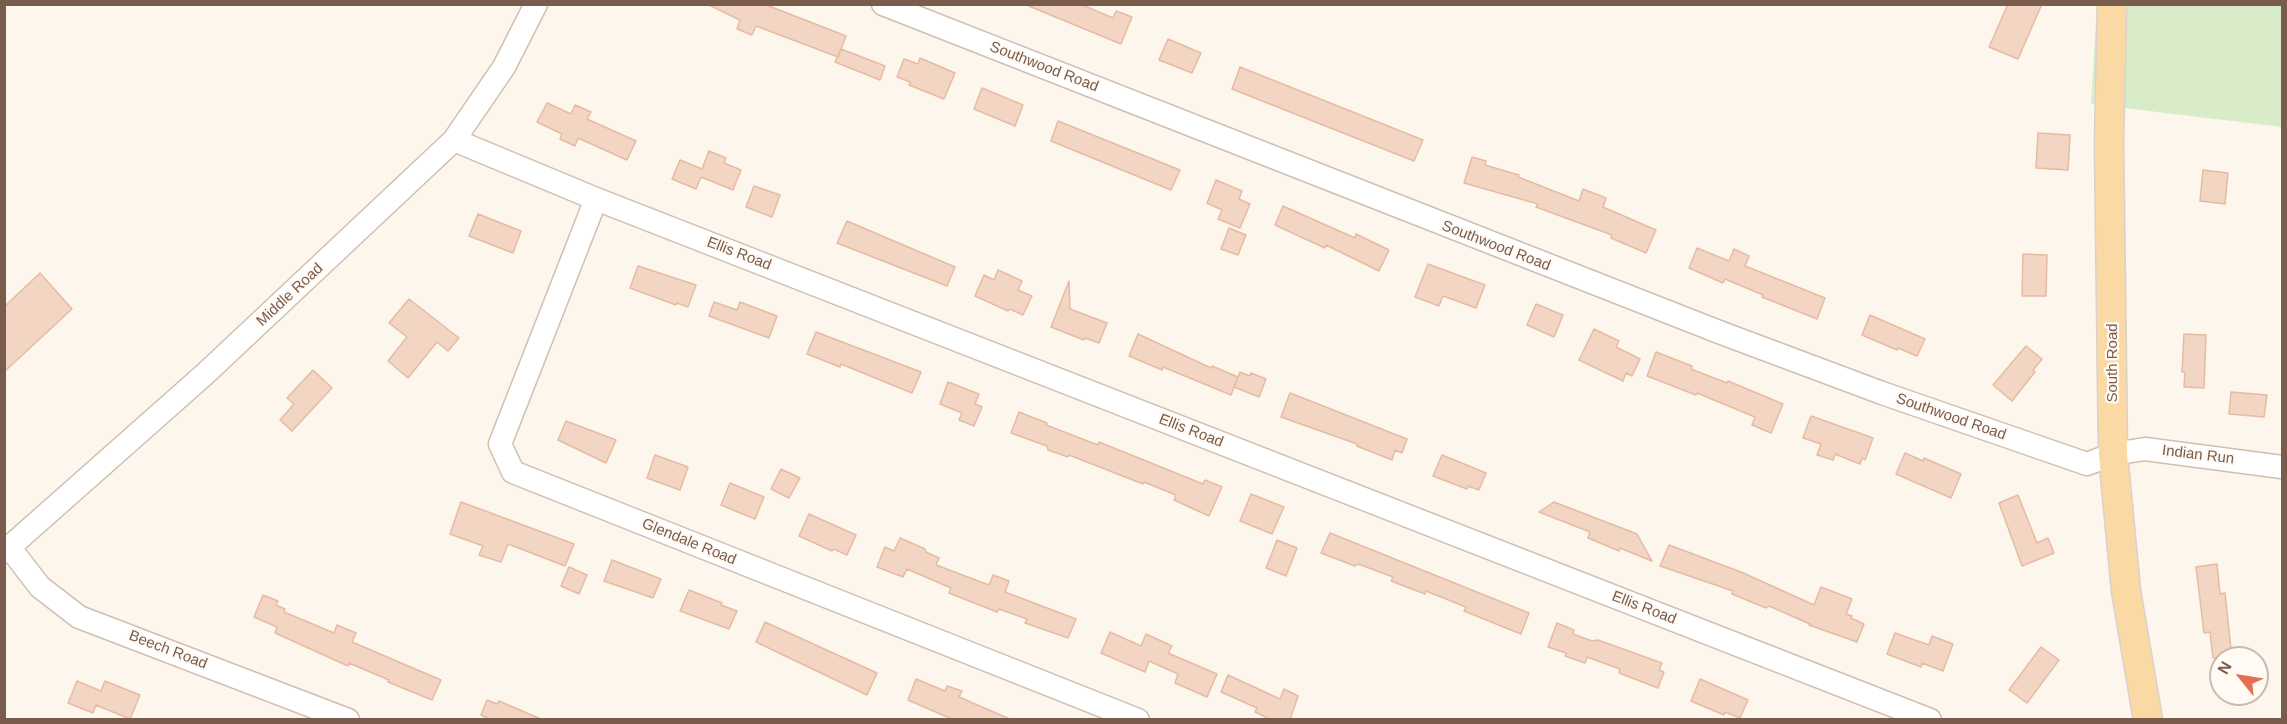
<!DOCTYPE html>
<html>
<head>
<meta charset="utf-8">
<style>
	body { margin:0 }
	#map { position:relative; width:2287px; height:724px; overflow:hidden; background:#fdf6ec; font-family:Arial,sans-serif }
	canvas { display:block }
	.frame { position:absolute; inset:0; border:6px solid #7a5c4d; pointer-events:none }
	.north { position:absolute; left:2209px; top:646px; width:60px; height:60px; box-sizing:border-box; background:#fffaf3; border:2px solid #cabbb1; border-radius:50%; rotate:300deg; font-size:16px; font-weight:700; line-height:24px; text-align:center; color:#7a5c4d }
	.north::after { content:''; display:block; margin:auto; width:21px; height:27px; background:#e76f51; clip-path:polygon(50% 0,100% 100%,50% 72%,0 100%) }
</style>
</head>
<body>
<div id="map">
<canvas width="2287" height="724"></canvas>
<div class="frame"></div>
<div class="north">N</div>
</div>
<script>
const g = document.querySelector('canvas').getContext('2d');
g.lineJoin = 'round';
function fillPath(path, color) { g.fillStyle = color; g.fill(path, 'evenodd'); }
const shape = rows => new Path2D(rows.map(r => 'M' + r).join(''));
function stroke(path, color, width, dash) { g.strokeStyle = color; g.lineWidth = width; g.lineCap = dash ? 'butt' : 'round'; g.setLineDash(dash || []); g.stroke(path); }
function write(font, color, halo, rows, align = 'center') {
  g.font = font + ' Arial,sans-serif'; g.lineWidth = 4.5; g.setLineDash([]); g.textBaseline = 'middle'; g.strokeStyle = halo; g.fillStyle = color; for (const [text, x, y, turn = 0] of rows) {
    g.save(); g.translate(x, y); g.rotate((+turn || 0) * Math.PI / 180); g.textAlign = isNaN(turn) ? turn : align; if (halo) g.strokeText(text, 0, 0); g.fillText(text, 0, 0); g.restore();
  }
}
const green = shape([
	[2097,5,2282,5,2282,127,2091,104]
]);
const building = shape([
	[707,4,764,4,846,36,838,57,756,26,752,35,737,29,740,20,707,4],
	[1024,4,1080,4,1113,18,1116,11,1132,17,1121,44,1024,4],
	[2008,4,2042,4,2018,59,1989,47,2008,4],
	[1168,39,1201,53,1192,73,1159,60,1168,39],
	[841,49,885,66,880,80,835,62,841,49],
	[920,58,955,73,944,99,909,85,910,82,897,77,904,59,918,64,920,58],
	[1240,67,1423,140,1414,161,1232,89,1240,67],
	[982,88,1023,105,1015,126,974,109,982,88],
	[547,103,571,114,575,105,591,112,587,119,636,141,627,160,578,138,575,146,560,139,562,134,537,122,547,103],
	[1058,121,1180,170,1171,190,1051,141,1058,121],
	[2038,133,2070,135,2068,170,2036,168,2038,133],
	[709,151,726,158,724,163,741,170,733,190,701,177,696,189,672,179,680,160,702,169,709,151],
	[1472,157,1486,161,1485,165,1519,175,1518,177,1579,201,1583,189,1606,198,1603,207,1656,230,1646,253,1611,238,1612,235,1536,207,1538,204,1464,183,1472,157],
	[2203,170,2228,173,2225,204,2200,201,2203,170],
	[1216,180,1242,191,1239,199,1250,204,1240,228,1218,219,1222,210,1207,203,1216,180],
	[754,186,780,195,772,217,746,207,754,186],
	[1283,206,1355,238,1356,234,1389,250,1379,271,1326,245,1325,248,1275,225,1283,206],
	[478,214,521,231,513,253,469,236,478,214],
	[847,221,955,267,947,286,837,243,847,221],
	[1229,228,1246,235,1238,255,1221,249,1229,228],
	[1697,248,1729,261,1734,249,1749,256,1745,266,1825,298,1817,319,1762,297,1763,295,1725,279,1723,283,1689,268,1697,248],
	[2023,254,2047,255,2046,296,2022,296,2023,254],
	[1428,264,1485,285,1476,308,1443,296,1439,306,1415,297,1428,264],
	[638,266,696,285,688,307,677,303,676,305,630,288,638,266],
	[998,270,1022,281,1018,290,1032,296,1023,315,1010,309,1008,311,975,296,984,275,994,280,998,270],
	[40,273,72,309,4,372,4,307,40,273],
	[1069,281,1070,309,1107,323,1099,343,1085,338,1084,340,1051,327,1069,281],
	[409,299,459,338,448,351,437,342,408,378,388,361,407,337,389,323,409,299],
	[714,302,737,310,740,302,777,316,769,338,709,316,714,302],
	[1536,304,1563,315,1554,337,1527,325,1536,304],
	[1870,315,1925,339,1917,356,1898,348,1897,350,1862,335,1870,315],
	[1594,329,1619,341,1616,347,1640,359,1632,376,1626,373,1623,381,1579,360,1594,329],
	[816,332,921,372,912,393,841,364,840,367,807,354,816,332],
	[1138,334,1211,368,1212,366,1238,377,1231,395,1163,367,1162,370,1129,356,1138,334],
	[2184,334,2206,335,2204,388,2184,387,2185,372,2182,372,2184,334],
	[2026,346,2042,359,2033,370,2035,372,2012,401,1993,385,2026,346],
	[1656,352,1692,366,1691,369,1727,383,1728,381,1783,404,1771,433,1752,425,1755,417,1697,393,1696,395,1647,376,1656,352],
	[313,370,332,388,292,431,280,420,294,404,287,398,313,370],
	[1240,372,1250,376,1251,373,1266,379,1259,397,1234,387,1240,372],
	[948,382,979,394,975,404,982,407,974,426,959,420,962,413,940,404,948,382],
	[2231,392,2267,395,2264,417,2229,414,2231,392],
	[1290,393,1407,439,1402,453,1395,450,1392,460,1357,446,1357,444,1281,417,1290,393],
	[1019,412,1047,423,1046,425,1098,445,1099,442,1203,484,1205,480,1222,487,1209,516,1174,500,1176,495,1144,482,1143,484,1069,455,1068,457,1048,450,1047,446,1011,433,1019,412],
	[1811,416,1873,438,1865,460,1862,458,1860,464,1835,454,1833,460,1817,455,1821,444,1803,438,1811,416],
	[566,421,616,440,606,463,558,440,566,421],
	[1905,453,1923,461,1924,458,1961,474,1951,498,1896,474,1905,453],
	[655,455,688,467,680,490,647,478,655,455],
	[1442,455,1486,473,1479,490,1468,486,1467,489,1433,476,1442,455],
	[781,469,800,478,789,498,771,489,781,469],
	[730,483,764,497,755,519,721,505,730,483],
	[1251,494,1284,507,1272,534,1240,521,1251,494],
	[2018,495,2037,543,2048,538,2054,553,2022,566,1999,503,2018,495],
	[461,502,574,544,565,566,508,544,501,562,479,555,483,546,450,534,461,502],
	[1554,502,1637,534,1652,561,1620,548,1619,551,1588,538,1590,532,1539,512,1554,502],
	[809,514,856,535,847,555,834,549,832,551,799,536,809,514],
	[1330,533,1529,613,1521,634,1464,611,1466,607,1426,591,1425,594,1391,581,1393,577,1358,564,1355,566,1321,553,1330,533],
	[900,538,925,549,926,552,939,558,936,565,989,585,993,575,1009,581,1005,592,1076,619,1068,638,1025,623,1027,619,999,609,997,612,949,593,951,588,907,569,903,577,877,567,885,547,894,551,900,538],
	[1277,540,1297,548,1286,576,1266,568,1277,540],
	[1669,545,1741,572,1814,605,1821,587,1852,599,1846,614,1852,616,1851,618,1864,624,1857,642,1809,625,1810,624,1769,606,1766,608,1732,594,1733,591,1660,566,1669,545],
	[612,560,661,579,653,598,604,581,612,560],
	[2217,564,2220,594,2225,593,2232,658,2213,658,2210,632,2204,633,2196,567,2217,564],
	[569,567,587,575,579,594,561,586,569,567],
	[689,590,722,603,721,605,737,611,729,629,680,611,689,590],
	[263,595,278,601,276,605,285,609,284,612,334,633,337,625,356,633,352,642,441,680,432,700,388,682,389,680,349,663,348,666,275,633,277,627,254,617,263,595],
	[765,622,877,673,867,695,756,642,765,622],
	[1557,623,1574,630,1573,634,1592,641,1598,640,1662,663,1659,670,1664,672,1658,688,1619,673,1620,669,1587,657,1585,663,1565,656,1566,653,1548,647,1557,623],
	[1110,632,1141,646,1146,634,1172,646,1168,653,1217,674,1207,697,1175,683,1178,674,1149,661,1145,672,1101,653,1110,632],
	[1895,633,1929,645,1932,636,1953,644,1943,671,1922,663,1921,667,1887,654,1895,633],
	[2041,647,2059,660,2027,703,2009,690,2041,647],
	[1228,675,1280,699,1284,689,1298,696,1290,720,1272,720,1255,712,1257,708,1221,692,1228,675],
	[916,679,945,691,947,686,962,691,959,697,1012,720,954,720,908,700,916,679],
	[1700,679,1748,700,1740,718,1725,712,1724,715,1691,701,1700,679],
	[77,681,101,691,105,681,140,695,130,719,96,705,93,713,68,703,77,681],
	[487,700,497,704,499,701,543,720,491,720,481,715,487,700]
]);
const minor = shape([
	[883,4,1719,332,1882,393,2087,464,2113,454,2145,449,2282,467],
	[454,140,596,199,1930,720],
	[596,199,500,444,513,472,1138,720],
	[10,548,40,587,79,617,348,720],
	[4,552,205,374,454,140,504,67,536,4]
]);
const major = shape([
	[2112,4,2109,143,2113,454,2126,591,2148,720]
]);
const streetNames = [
	["Southwood Road",1044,67,21],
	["Southwood Road",1496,246,21],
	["Ellis Road",739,254,21],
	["Middle Road",290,295,-43],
	["South Road",2113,363,-90],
	["Southwood Road",1951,417,19],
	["Ellis Road",1191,431,21],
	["Indian Run",2198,455,7],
	["Glendale Road",689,542,22],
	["Ellis Road",1644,608,21],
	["Beech Road",168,650,21]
];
fillPath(green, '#d8ecc9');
fillPath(building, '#f3d5c3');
stroke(building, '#e6bba3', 1.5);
stroke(minor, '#d1beb0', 25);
stroke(major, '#dad1cd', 31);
stroke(minor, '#fff', 22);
stroke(major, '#fbd9a5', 28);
write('15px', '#7a5c4d', '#fffaf3', streetNames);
</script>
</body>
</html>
